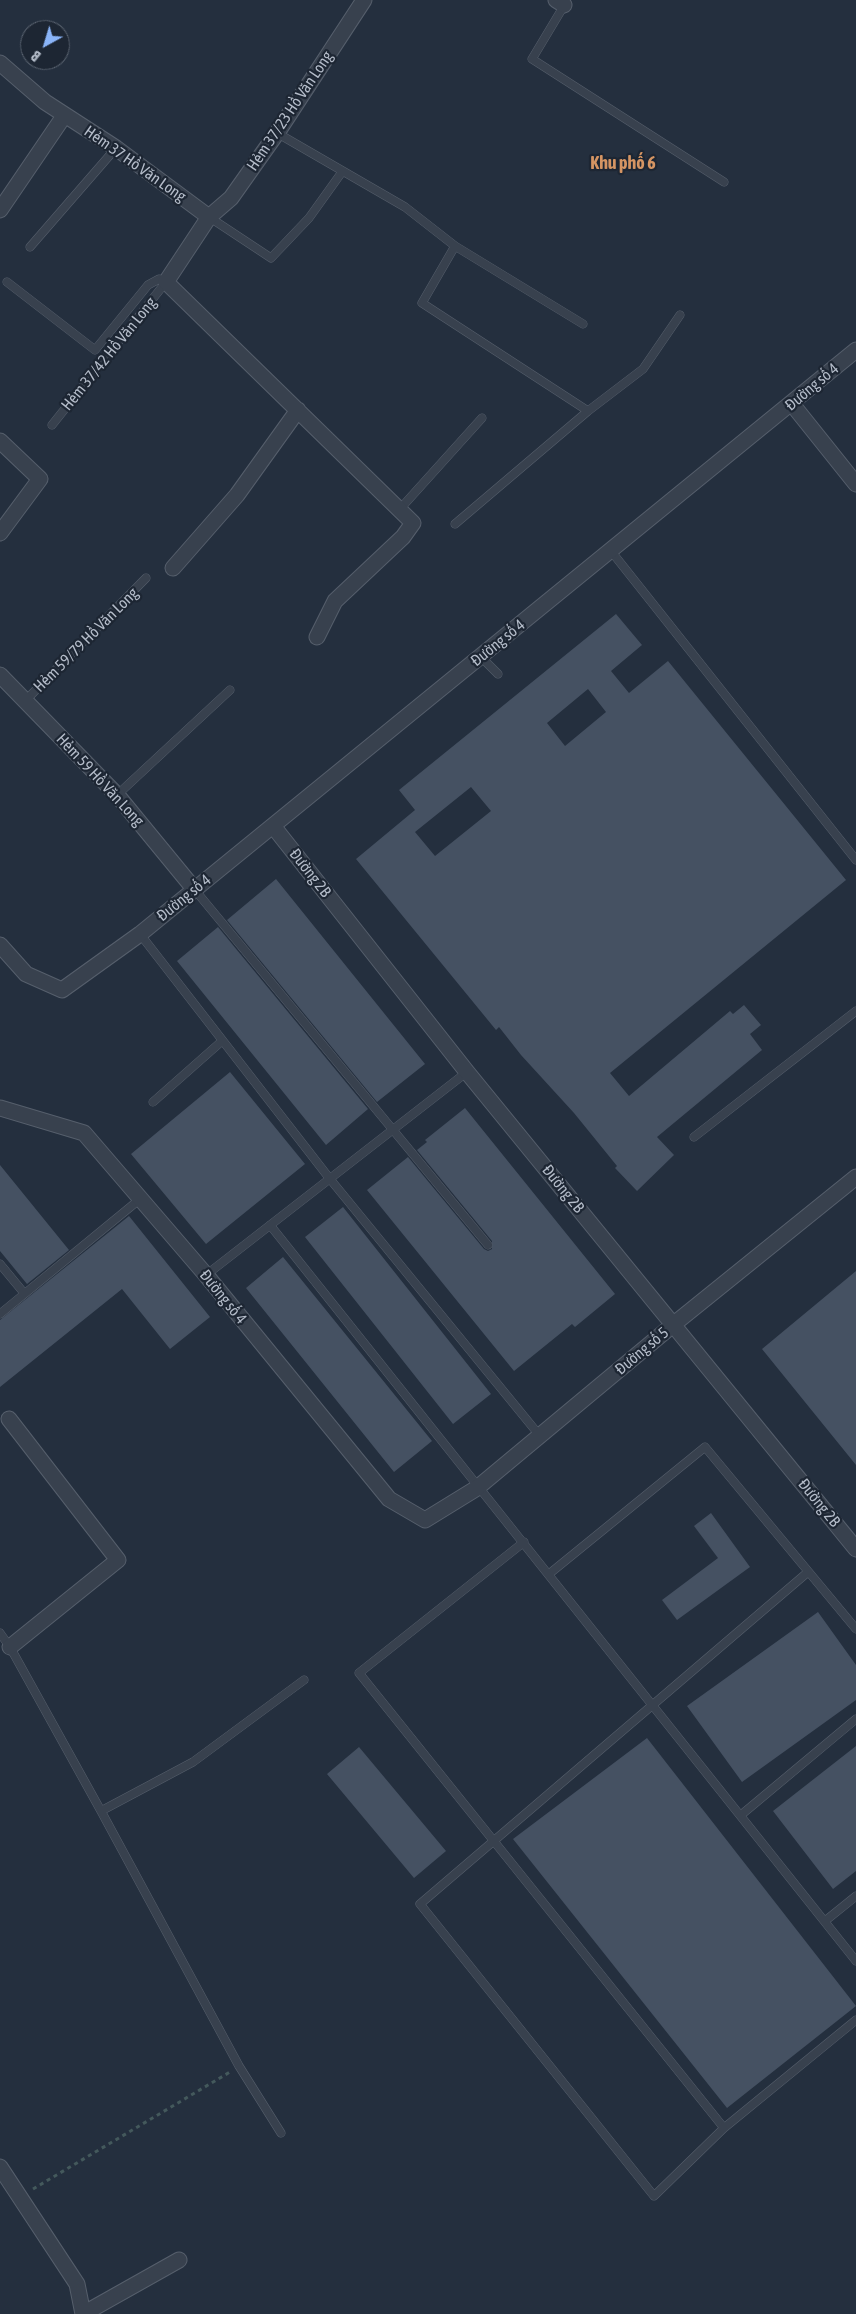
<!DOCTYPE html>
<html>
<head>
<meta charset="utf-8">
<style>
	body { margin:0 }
	#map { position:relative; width:856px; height:2314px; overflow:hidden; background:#242f3e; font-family:"Asap Condensed",sans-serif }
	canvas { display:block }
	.north { position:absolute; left:20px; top:20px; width:50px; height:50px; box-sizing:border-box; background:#1d2633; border:1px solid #59626f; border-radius:50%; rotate:219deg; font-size:14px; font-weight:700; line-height:20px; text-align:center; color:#b4bcc9 }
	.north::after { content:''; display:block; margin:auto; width:18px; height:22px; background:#8ab4f8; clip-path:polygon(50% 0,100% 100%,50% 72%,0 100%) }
</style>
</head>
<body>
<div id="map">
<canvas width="856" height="2314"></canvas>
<div class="north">B</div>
</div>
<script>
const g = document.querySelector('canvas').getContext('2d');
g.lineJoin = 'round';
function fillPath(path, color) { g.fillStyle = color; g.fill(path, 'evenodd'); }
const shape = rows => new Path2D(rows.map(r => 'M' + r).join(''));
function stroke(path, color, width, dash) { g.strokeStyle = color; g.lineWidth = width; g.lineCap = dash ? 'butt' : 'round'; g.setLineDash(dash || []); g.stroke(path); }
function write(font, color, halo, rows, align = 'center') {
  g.font = font + ' "Asap Condensed",sans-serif'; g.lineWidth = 4.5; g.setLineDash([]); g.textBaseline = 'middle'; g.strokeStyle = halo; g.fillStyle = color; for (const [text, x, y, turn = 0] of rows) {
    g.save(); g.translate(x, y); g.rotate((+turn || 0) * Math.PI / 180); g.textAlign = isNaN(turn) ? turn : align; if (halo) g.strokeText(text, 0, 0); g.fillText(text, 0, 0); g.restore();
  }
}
const building = shape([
	[616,614,642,645,611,671,629,693,668,661,846,880,610,1073,629,1096,730,1011,733,1014,744,1005,761,1025,750,1034,762,1050,657,1137,674,1155,637,1191,615,1168,617,1166,574,1113,521,1055,499,1027,496,1030,356,859,415,810,399,790],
	[588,689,606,712,565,746,547,723],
	[471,787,491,811,435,856,415,832],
	[276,879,425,1064,377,1102,227,920],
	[218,927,368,1109,326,1145,177,961],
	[230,1072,305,1164,206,1244,131,1154],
	[465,1108,615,1294,575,1327,572,1324,514,1371,367,1190,408,1157,484,1249,488,1251,492,1249,492,1241,417,1150,427,1142,425,1140],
	[0,1165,69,1250,27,1284,0,1251],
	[343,1207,491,1394,453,1424,305,1237],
	[129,1216,210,1317,170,1349,122,1289,0,1387,0,1320],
	[283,1257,432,1441,394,1472,246,1288],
	[856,1271,856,1465,762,1349],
	[711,1513,750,1567,677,1620,662,1600,718,1558,694,1526],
	[818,1612,856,1665,856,1700,742,1782,687,1706],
	[647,1738,856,2006,727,2108,513,1839],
	[856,1746,856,1871,833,1889,773,1811],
	[359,1747,446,1851,414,1878,327,1774]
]);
const path = shape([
	[33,2189,230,2072]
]);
const lane = shape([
	[565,4,532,59,724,182],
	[277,133,405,207,455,246,422,303,588,411],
	[209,217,271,258,309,218,342,172],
	[455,246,583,324],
	[30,247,116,148],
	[7,282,95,350,148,285,159,279,166,282,52,425],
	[400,509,482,418],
	[455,524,588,411,643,369,680,315],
	[611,551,856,860],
	[481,657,498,674],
	[25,701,146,578],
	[117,795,230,690],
	[195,890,488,1245],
	[140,934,330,1179,540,1436],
	[153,1102,222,1041],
	[694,1137,856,1011],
	[270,1225,856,1961],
	[0,1264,24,1293],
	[206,1275,467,1072],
	[0,1314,140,1199],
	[524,1542,359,1673,724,2128,856,2020],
	[549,1574,705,1447,856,1629],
	[0,1633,10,1647,101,1811,239,2066,281,2133],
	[101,1811,193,1762,304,1680],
	[741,1815,856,1719],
	[825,1921,856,1896],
	[724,2128,654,2196,420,1904,808,1572]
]);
const street = shape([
	[556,0,564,5],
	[0,63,45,102,116,148,209,217],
	[0,210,64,116],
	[792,404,856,484],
	[0,441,40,479,0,533],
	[173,568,237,495,298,410],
	[317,637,335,601,403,537,413,523,166,282,209,217,231,198,277,133,364,0],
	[0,675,117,795,195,890],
	[273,826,467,1072,856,1549],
	[0,945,26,974,62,990,140,934,856,350],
	[0,1108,84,1133,206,1275,389,1499,425,1520,477,1488,674,1324,856,1177],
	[9,1419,118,1560,10,1647],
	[0,2167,77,2284,83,2314],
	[83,2314,179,2260]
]);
const streetNames = [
	["Hẻm 37/23 Hồ Văn Long",290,111,-56],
	["Hẻm 37 Hồ Văn Long",135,164,35],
	["Hẻm 37/42 Hồ Văn Long",109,354,-51],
	["Đường số 4",812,387,-40],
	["Hẻm 59/79 Hồ Văn Long",86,640,-45],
	["Đường số 4",498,643,-39],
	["Hẻm 59 Hồ Văn Long",100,780,47],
	["Đường 2B",310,873,52],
	["Đường số 4",184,898,-39],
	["Đường 2B",563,1189,51],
	["Đường số 4",223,1297,51],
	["Đường số 5",642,1351,-40],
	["Đường 2B",819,1503,51]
];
const neighbourhoodNames = [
	["Khu phố 6",623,163]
];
fillPath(building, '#455162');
stroke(lane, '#565f6c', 9);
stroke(street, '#565f6c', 17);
stroke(path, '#44595c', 3, [4, 4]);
stroke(lane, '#38414e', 8);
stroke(street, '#38414e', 15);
write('16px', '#b4bcc9', '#1d2633', streetNames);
write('bold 18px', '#d59563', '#1d2633', neighbourhoodNames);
</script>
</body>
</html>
